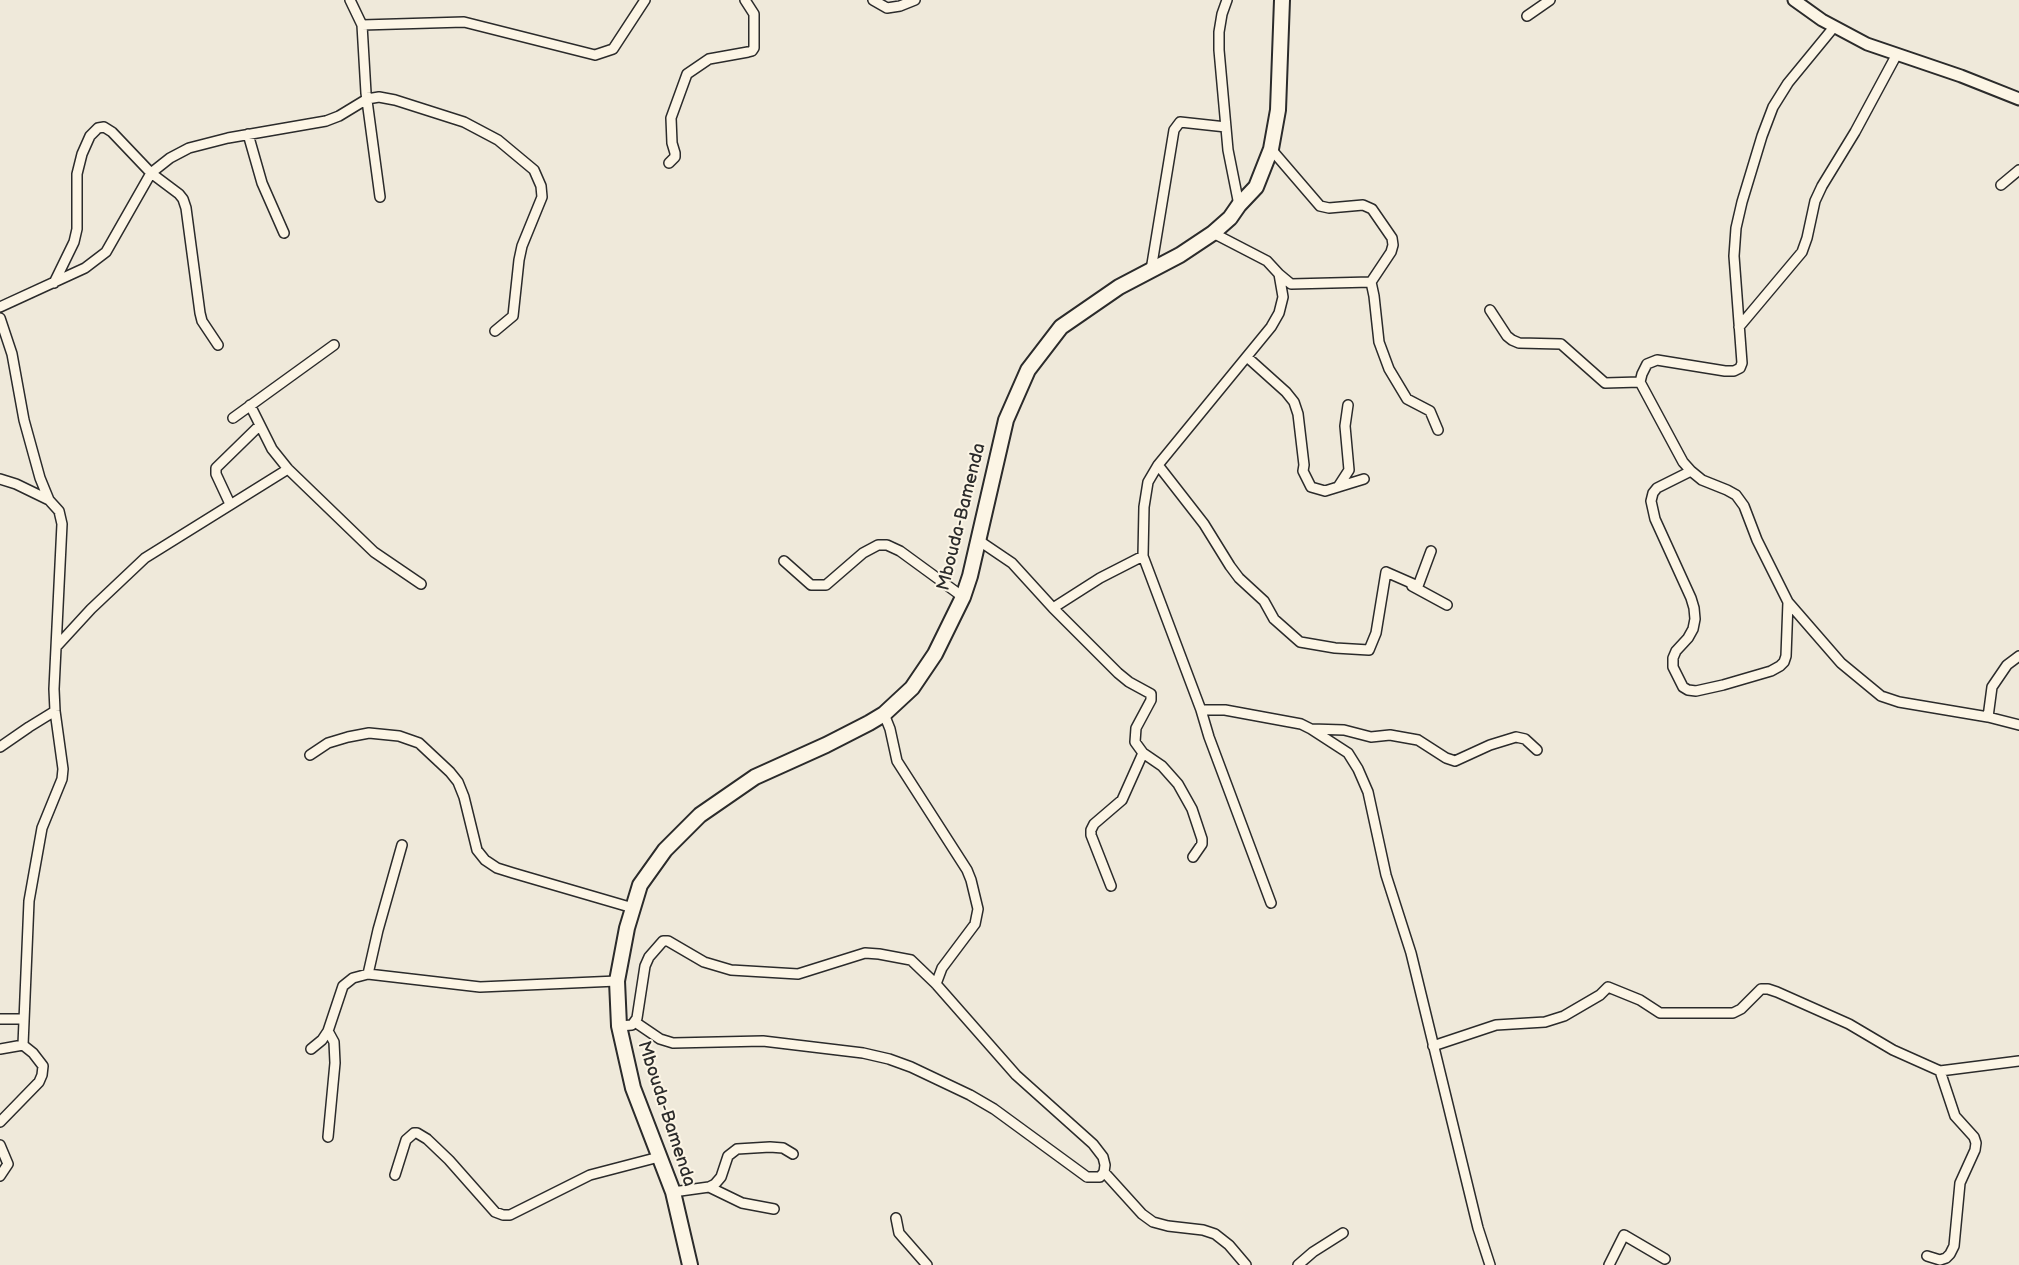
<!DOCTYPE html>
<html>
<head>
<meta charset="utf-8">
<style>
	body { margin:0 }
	canvas { display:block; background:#efe9da }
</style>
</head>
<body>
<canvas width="2019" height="1265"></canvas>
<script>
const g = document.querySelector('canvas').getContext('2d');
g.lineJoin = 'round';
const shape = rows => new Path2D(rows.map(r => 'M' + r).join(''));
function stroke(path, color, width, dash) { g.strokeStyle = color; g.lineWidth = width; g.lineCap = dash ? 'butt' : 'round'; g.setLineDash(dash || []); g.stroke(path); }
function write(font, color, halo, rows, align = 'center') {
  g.font = font + ' "Balsamiq Sans",sans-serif'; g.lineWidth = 4; g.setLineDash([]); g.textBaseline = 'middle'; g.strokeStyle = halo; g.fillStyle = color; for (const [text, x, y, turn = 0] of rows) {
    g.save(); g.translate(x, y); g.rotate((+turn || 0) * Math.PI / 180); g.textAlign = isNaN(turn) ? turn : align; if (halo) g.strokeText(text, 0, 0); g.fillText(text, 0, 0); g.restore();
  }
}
const minor = shape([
	[350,0,362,25,366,93,380,197],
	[873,0,887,8,900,6,915,0],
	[1227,0,1222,14,1219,32,1219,50,1228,150,1239,205],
	[1527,16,1550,0],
	[362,25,464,22,595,55,613,49,645,0],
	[1834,27,1788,83,1773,107,1762,136,1742,202,1736,228,1734,256,1742,363,1740,368,1734,371,1725,371,1657,360,1647,364,1642,374,1640,382,1683,462,1691,471,1702,480,1727,490,1736,495,1744,506,1757,540,1788,602,1841,663,1881,696,1899,702,1988,717,2019,725],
	[248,134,262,183,284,233],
	[1271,149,1320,206,1329,208,1363,205,1372,209,1392,238,1393,245,1391,252,1371,282],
	[669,163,675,157,675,153,672,143,671,118,687,74,709,59,748,52,752,51,754,48,754,14,745,0],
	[2001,185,2019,170],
	[1213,233,1267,261,1279,274,1283,297,1279,313,1271,327,1158,465,1148,482,1144,507,1143,556,1201,710,1225,710,1301,724,1311,729,1348,753,1358,769,1368,792,1386,875,1411,953,1478,1228,1490,1265],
	[1151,270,1174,130,1180,122,1226,127],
	[1279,274,1291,284,1371,282,1374,296,1379,342,1389,369,1407,399,1430,411,1438,430],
	[54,283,74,242,77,229,77,174,82,154,90,136,98,128,104,127,112,132,151,173,179,194,183,199,186,208,200,313,202,321,218,345],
	[0,307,85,268,106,252,151,173,170,158,189,148,228,138,326,121,339,116,367,99,379,97,395,100,464,122,498,140,534,170,541,186,542,197,522,246,519,260,513,316,495,331],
	[1490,310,1507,336,1512,340,1519,343,1561,344,1605,383,1640,382],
	[0,318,12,354,24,420,40,478,49,500,59,511,62,524,54,689,55,711,63,769,62,779,42,828,29,901,23,1045,0,1049],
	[1739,327,1802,252,1807,238,1815,201,1822,186,1855,132,1897,54],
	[1247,357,1286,392,1294,402,1298,414,1304,465,1303,471,1311,487,1325,491,1364,479],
	[250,405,272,449,288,469,374,552,421,584],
	[233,418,334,345],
	[1158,465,1204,524,1230,566,1239,578,1264,601,1274,619,1300,642,1335,648,1369,650,1376,633,1386,572,1418,586,1431,551],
	[1691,471,1657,488,1653,493,1651,501,1655,519,1691,598,1694,608,1695,619,1693,629,1688,638,1676,651,1673,658,1673,667,1683,687,1688,690,1696,691,1723,685,1771,671,1780,666,1784,662,1786,656,1788,602],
	[0,479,16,484,49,500],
	[1338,487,1349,470,1345,426,1348,405],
	[230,504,216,474,216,468,260,425],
	[978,540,1012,563,1053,608,1118,673,1129,682,1151,694,1151,700,1136,728,1135,742,1143,753,1162,766,1178,784,1192,809,1202,839,1202,844,1193,857],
	[784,561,811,585,826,585,863,553,878,545,887,545,900,551,963,597],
	[1412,586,1447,605],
	[1053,608,1100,578,1143,556],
	[57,646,91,609,145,558,288,469],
	[1201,710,1209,737,1271,903],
	[884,714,890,729,897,761,967,870,971,880,978,909,975,924,942,968,936,984],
	[1988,717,1992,687,2007,665,2019,656],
	[1311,729,1344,730,1371,737,1390,735,1418,740,1446,758,1455,761,1490,745,1516,737,1525,739,1537,750],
	[0,747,29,727,55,711],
	[310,755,328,743,348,737,369,733,399,736,419,743,450,772,458,782,464,797,477,850,485,860,497,868,513,873,633,908],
	[1111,886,1091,835,1091,830,1094,824,1122,800,1143,753],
	[368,974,378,930,402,845],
	[0,1019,24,1019],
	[619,1026,632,1025,637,1018,645,966,649,957,663,941,668,941,704,962,731,970,798,974,865,953,879,954,911,960,936,984,1016,1075,1093,1144,1103,1157,1105,1165,1104,1172,1100,1177,1087,1177,994,1109,970,1095,911,1067,889,1059,863,1053,763,1041,673,1043,660,1039,635,1022],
	[328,1031,334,1042,335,1063,328,1137],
	[1433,1046,1496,1025,1545,1022,1564,1016,1600,995,1608,987,1640,1000,1660,1013,1733,1013,1741,1009,1761,989,1768,989,1777,992,1849,1024,1893,1050,1940,1071,1955,1116,1974,1137,1976,1143,1975,1150,1960,1183,1954,1246,1950,1254,1946,1258,1940,1260,1927,1256],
	[311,1049,322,1040,328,1031,343,986,353,978,368,974,480,987,617,981],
	[1940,1071,2019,1061],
	[0,1122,39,1082,42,1075,43,1066,33,1053,23,1045],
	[0,1145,8,1164,0,1176],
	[1104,1172,1142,1214,1153,1222,1168,1226,1203,1230,1215,1234,1229,1245,1246,1265],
	[395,1175,406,1140,414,1133,417,1133,427,1139,449,1160,495,1212,503,1215,510,1215,590,1175,659,1157],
	[709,1187,742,1203,774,1209],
	[673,1192,709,1187,715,1184,721,1177,728,1156,737,1149,770,1147,783,1148,793,1154],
	[896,1218,899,1233,927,1265],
	[1298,1265,1313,1252,1343,1233],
	[1609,1265,1624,1235,1665,1259]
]);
const tertiary = shape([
	[1794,0,1822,20,1867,44,1961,76,2019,99]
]);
const trunk = shape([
	[690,1265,673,1192,633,1088,619,1026,617,981,627,928,640,885,665,850,700,815,755,777,826,745,869,723,884,714,912,688,935,654,963,597,970,576,1006,420,1028,370,1061,327,1119,287,1180,255,1213,233,1230,218,1239,205,1256,187,1271,149,1278,110,1282,0]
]);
const streetNames = [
	["Mbouda-Bamenda",962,517,-76],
	["Mbouda-Bamenda",666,1114,72]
];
stroke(minor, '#2b2b2b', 12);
stroke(tertiary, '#2b2b2b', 15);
stroke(trunk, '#2b2b2b', 18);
stroke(minor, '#fcf5e5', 9);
stroke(tertiary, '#fcf5e5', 11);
stroke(trunk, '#fcf5e5', 14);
write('18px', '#2b2b2b', '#fcf5e5', streetNames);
</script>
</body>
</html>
